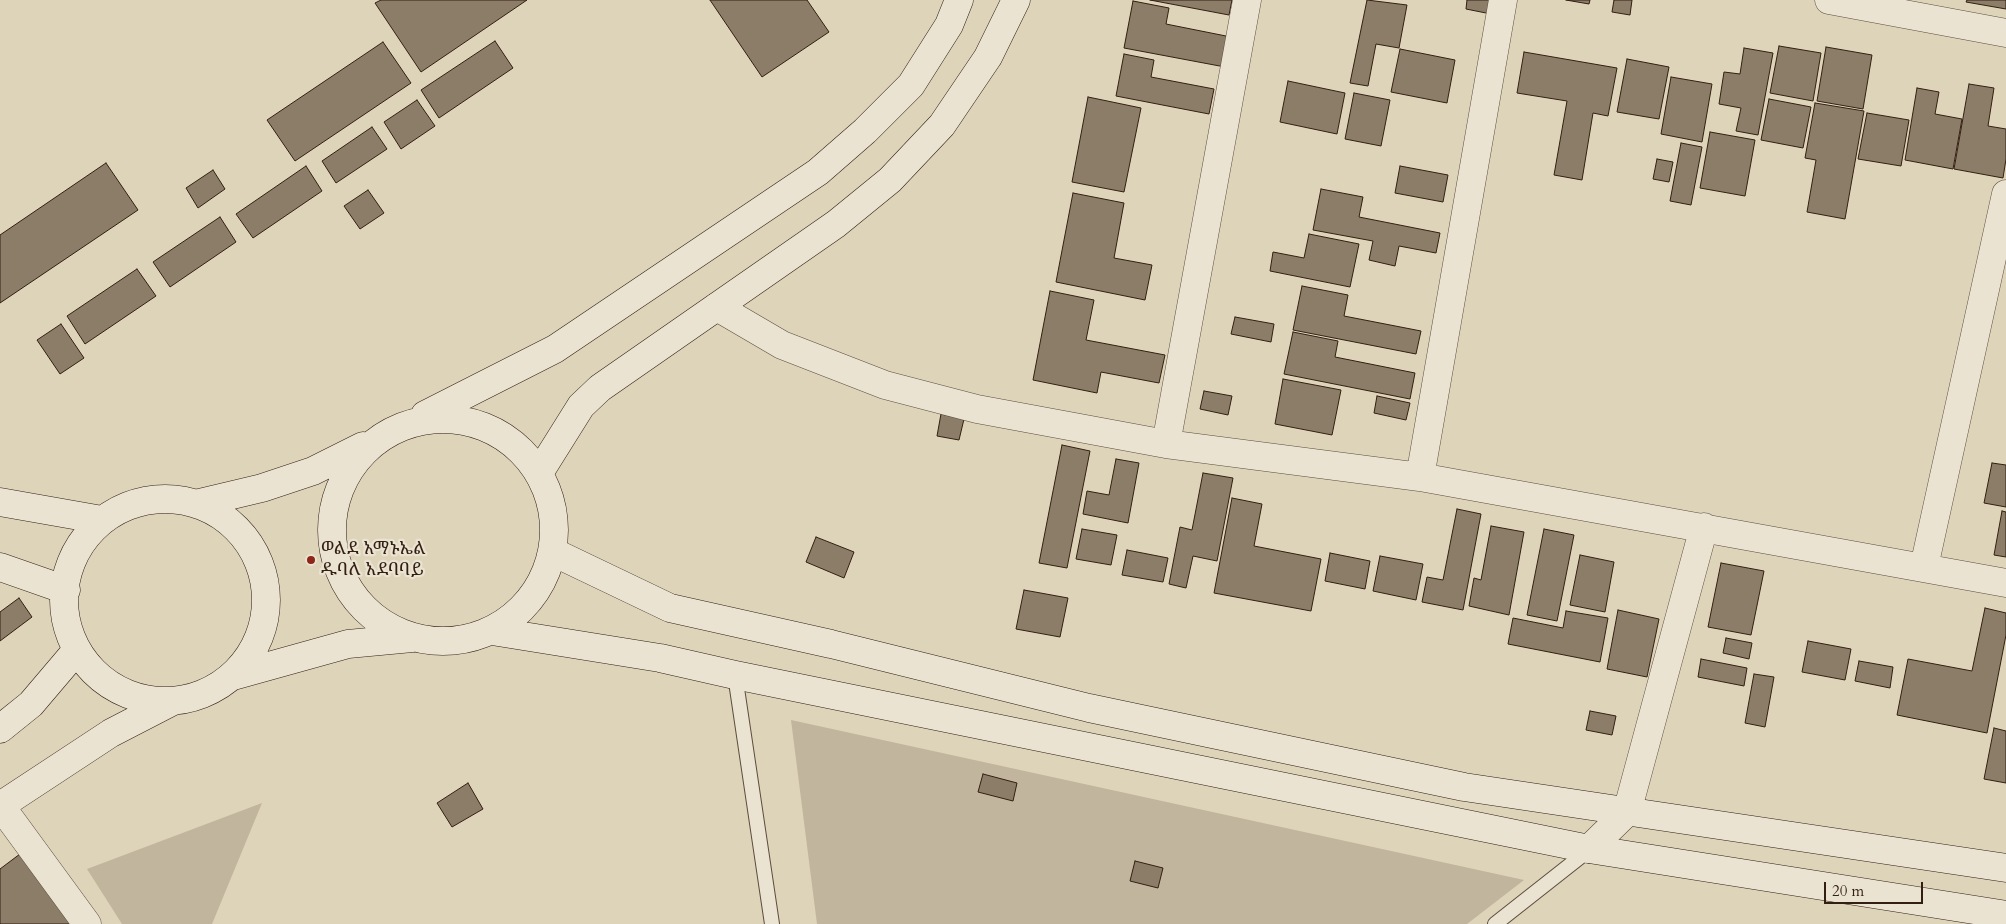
<!DOCTYPE html>
<html>
<head>
<meta charset="utf-8">
<style>
	body { margin:0 }
	#map { position:relative; width:2006px; height:924px; overflow:hidden; background:#ded4b9; font-family:Cardo,serif }
	canvas { display:block }
	.scale { position:absolute; left:1824px; top:882px; width:99px; height:22px; box-sizing:border-box; border:2px solid #331f12; border-top:0; padding-left:6px; font-size:15px; line-height:18px; white-space:nowrap; color:#331f12; -webkit-text-stroke:4px #eae3d2; paint-order:stroke }
</style>
</head>
<body>
<div id="map">
<canvas width="2006" height="924"></canvas>
<div class="scale">20 m</div>
</div>
<script>
const g = document.querySelector('canvas').getContext('2d');
g.lineJoin = 'round';
function fillPath(path, color) { g.fillStyle = color; g.fill(path, 'evenodd'); }
const shape = rows => new Path2D(rows.map(r => 'M' + r).join(''));
function stroke(path, color, width, dash) { g.strokeStyle = color; g.lineWidth = width; g.lineCap = dash ? 'butt' : 'round'; g.setLineDash(dash || []); g.stroke(path); }
function write(font, color, halo, rows, align = 'center') {
  g.font = font + ' Cardo,"Noto Serif Ethiopic",serif'; g.lineWidth = 4.5; g.setLineDash([]); g.textBaseline = 'middle'; g.strokeStyle = halo; g.fillStyle = color; for (const [text, x, y, turn = 0] of rows) {
    g.save(); g.translate(x, y); g.rotate((+turn || 0) * Math.PI / 180); g.textAlign = isNaN(turn) ? turn : align; if (halo) g.strokeText(text, 0, 0); g.fillText(text, 0, 0); g.restore();
  }
}
const green = shape([
	[791,720,1524,880,1467,924,817,924],
	[262,803,212,924,122,924,87,869]
]);
const building = shape([
	[381,0,527,0,421,72,375,3,381,0],
	[710,0,807,0,829,32,762,77,710,0],
	[1150,0,1232,0,1229,15,1150,0],
	[1367,0,1407,5,1399,48,1376,44,1368,86,1350,83,1367,0],
	[1467,0,1493,0,1491,14,1466,9,1467,0],
	[1566,0,1590,0,1589,4,1566,0],
	[1614,0,1632,0,1630,15,1612,12,1614,0],
	[1967,0,2006,0,2006,9,1966,2,1967,0],
	[1133,1,1169,8,1166,24,1231,37,1225,67,1124,48,1133,1],
	[495,41,513,68,439,118,421,90,495,41],
	[383,42,411,83,295,161,267,120,383,42],
	[1779,46,1821,53,1813,101,1770,93,1779,46],
	[1826,47,1872,55,1863,109,1817,101,1826,47],
	[1744,48,1773,53,1758,135,1736,131,1741,108,1719,104,1724,72,1740,74,1744,48],
	[1400,49,1455,60,1447,103,1391,92,1400,49],
	[1524,52,1617,68,1608,116,1593,113,1582,180,1554,175,1567,101,1517,93,1524,52],
	[1124,54,1154,60,1151,77,1214,89,1209,114,1116,96,1124,54],
	[1627,59,1669,67,1659,119,1617,112,1627,59],
	[1671,77,1712,84,1702,142,1661,134,1671,77],
	[1288,81,1345,93,1337,134,1280,122,1288,81],
	[1969,84,1994,88,1988,126,2006,129,2006,159,2003,178,1954,169,1969,84],
	[1917,88,1939,92,1935,114,1962,119,1953,169,1905,160,1917,88],
	[1354,93,1390,100,1381,146,1345,139,1354,93],
	[1088,97,1141,108,1124,192,1072,182,1088,97],
	[1769,99,1811,107,1803,148,1761,140,1769,99],
	[417,100,435,126,401,149,384,122,417,100],
	[1815,103,1864,111,1845,219,1807,212,1816,160,1805,158,1815,103],
	[1867,113,1909,120,1901,166,1858,159,1867,113],
	[372,127,387,149,336,183,322,161,372,127],
	[1710,132,1755,140,1745,196,1700,188,1710,132],
	[1681,143,1702,147,1691,205,1670,201,1681,143],
	[1657,159,1673,162,1669,182,1653,179,1657,159],
	[106,163,138,210,0,303,0,235,106,163],
	[306,166,322,191,253,238,236,214,306,166],
	[1400,166,1448,175,1443,202,1395,193,1400,166],
	[213,170,225,189,198,208,186,188,213,170],
	[1321,189,1363,197,1359,217,1440,233,1436,253,1399,246,1395,266,1369,260,1373,241,1313,230,1321,189],
	[368,190,384,213,360,229,344,206,368,190],
	[1073,193,1124,203,1114,258,1152,265,1145,300,1056,282,1073,193],
	[220,217,236,242,170,287,153,262,220,217],
	[1309,234,1359,244,1350,287,1270,271,1273,252,1304,258,1309,234],
	[137,269,156,296,85,344,67,316,137,269],
	[1302,286,1348,295,1344,316,1421,331,1416,354,1293,330,1302,286],
	[1050,291,1094,300,1086,340,1165,355,1159,383,1101,372,1097,393,1033,380,1050,291],
	[1235,317,1274,324,1271,342,1231,334,1235,317],
	[61,324,84,358,60,374,37,340,61,324],
	[1293,332,1338,341,1335,357,1415,373,1410,399,1284,374,1293,332],
	[1283,379,1341,390,1332,435,1275,424,1283,379],
	[1204,391,1232,396,1228,415,1200,409,1204,391],
	[1377,396,1410,403,1406,420,1374,413,1377,396],
	[941,414,964,419,959,440,937,436,941,414],
	[1062,445,1090,451,1067,568,1039,563,1062,445],
	[1116,459,1139,463,1128,523,1083,514,1087,491,1109,495,1116,459],
	[1992,463,2006,465,2006,507,1984,503,1992,463],
	[1203,473,1233,478,1217,561,1193,556,1186,588,1169,584,1180,527,1192,530,1203,473],
	[1232,498,1262,504,1254,546,1321,559,1311,611,1214,593,1232,498],
	[1457,509,1481,514,1463,610,1422,602,1427,577,1443,580,1457,509],
	[2002,511,2006,512,2006,557,1994,555,2002,511],
	[1491,526,1524,532,1509,615,1469,606,1474,578,1481,580,1491,526],
	[1082,529,1117,535,1111,565,1076,559,1082,529],
	[1544,529,1574,535,1557,621,1527,615,1544,529],
	[816,537,854,552,844,578,806,562,816,537],
	[1127,550,1168,558,1163,582,1122,575,1127,550],
	[1330,553,1370,561,1365,589,1325,581,1330,553],
	[1580,555,1614,562,1605,612,1570,605,1580,555],
	[1380,556,1423,564,1416,600,1373,591,1380,556],
	[1721,563,1764,571,1751,635,1708,627,1721,563],
	[1024,590,1068,598,1060,637,1016,629,1024,590],
	[19,598,32,617,0,641,0,612,19,598],
	[1985,608,2006,613,2006,635,1987,733,1897,715,1908,659,1972,671,1985,608],
	[1618,610,1659,619,1647,677,1607,669,1618,610],
	[1566,611,1608,618,1600,662,1508,644,1513,618,1563,628,1566,611],
	[1726,638,1752,643,1749,659,1723,653,1726,638],
	[1808,641,1851,649,1845,680,1802,672,1808,641],
	[1701,659,1747,668,1744,686,1698,677,1701,659],
	[1859,661,1893,667,1890,688,1855,681,1859,661],
	[1754,674,1774,677,1765,727,1745,723,1754,674],
	[1590,711,1616,716,1612,735,1586,730,1590,711],
	[1994,728,2006,731,2006,783,1984,779,1994,728],
	[983,774,1017,783,1013,801,978,792,983,774],
	[468,783,483,809,452,827,437,803,468,783],
	[20,854,72,924,0,924,0,869,20,854],
	[1135,861,1163,868,1158,888,1130,881,1135,861]
]);
const lane = shape([
	[735,675,772,924],
	[1495,924,1589,850]
]);
const street = shape([
	[1829,0,2006,33],
	[717,307,782,345,885,385,977,409,1166,444,1420,477,2006,583],
	[1166,444,1247,0],
	[1420,477,1503,0],
	[1924,567,2006,194],
	[0,805,87,924],
	[1589,849,1627,812,1704,527]
]);
const secondary = shape([
	[425,415,555,349,818,172,865,131,911,85,949,25,959,0],
	'332 530a111 111 0 1 1 222 0a111 111 0 1 1-222 0Z',
	[539,473,581,406,600,388,836,224,890,180,942,125,988,57,1016,0],
	'64 600a101 101 0 1 1 202 0a101 101 0 1 1-202 0Z',
	[0,502,102,520],
	[199,503,262,488,313,471,363,446],
	[553,552,670,608,831,644,1089,708,1464,787,2006,868],
	[0,567,66,590],
	[492,631,660,658,735,675,1589,849,2006,915],
	[233,676,348,644,412,638],
	[0,729,31,704,76,651],
	[0,806,111,733,171,702]
]);
const markers = [
	[311,560,5,"#8f2418"]
];
const poiNames = [
	["ወልደ አማኑኤል",321,550],
	["ዱባለ አደባባይ",321,571]
];
fillPath(green, '#c1b59d');
fillPath(building, '#8c7d69');
stroke(building, '#331f12', 1);
stroke(lane, '#5e4c3c', 16);
stroke(street, '#5e4c3c', 29);
stroke(secondary, '#331f12', 29);
stroke(lane, '#eae3d2', 14);
stroke(street, '#eae3d2', 28);
stroke(secondary, '#eae3d2', 28);
for (const [x, y, r, color] of markers) { const dot = new Path2D(); dot.arc(x, y, r, 0, 2 * Math.PI); g.fillStyle = color; g.fill(dot); stroke(dot, '#eae3d2', 2); }
write('18px', '#331f12', '#eae3d2', poiNames, 'left');
</script>
</body>
</html>
